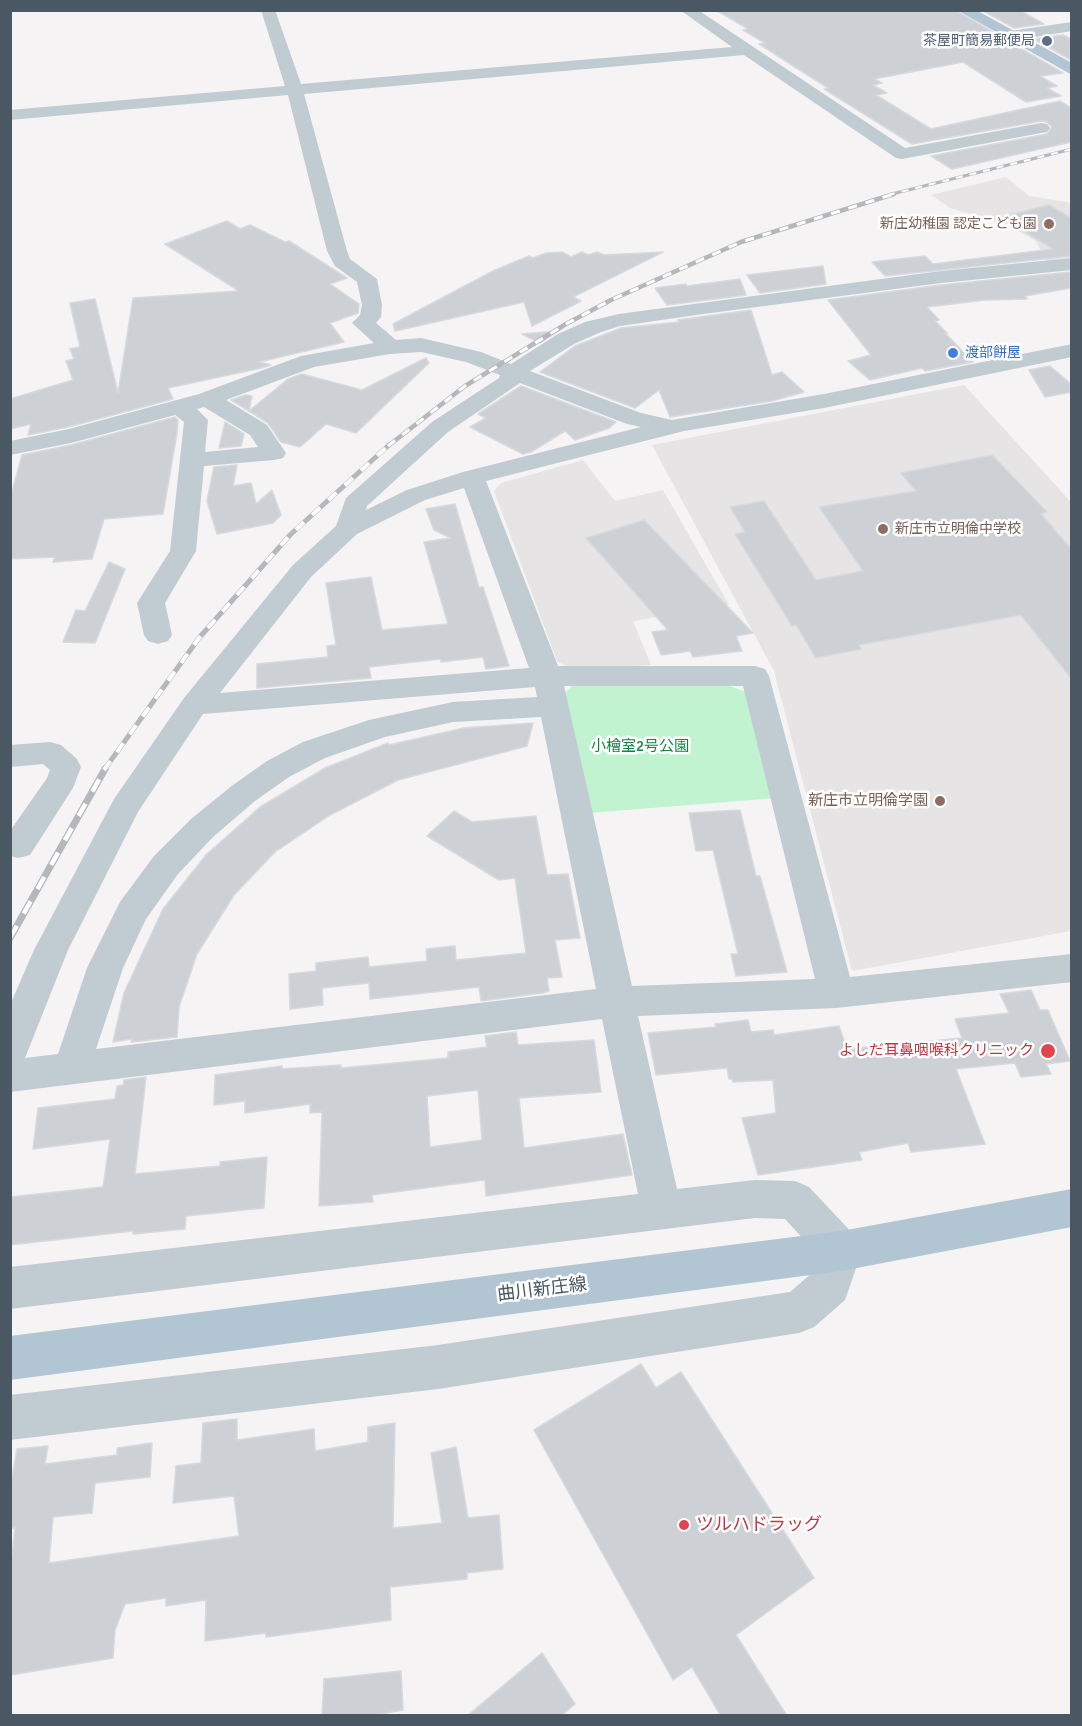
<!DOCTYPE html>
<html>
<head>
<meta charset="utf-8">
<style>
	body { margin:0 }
	#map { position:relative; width:1082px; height:1726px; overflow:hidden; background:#f5f3f3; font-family:Signika,sans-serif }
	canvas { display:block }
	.frame { position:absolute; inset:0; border:12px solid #495862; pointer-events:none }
</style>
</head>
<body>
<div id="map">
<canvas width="1082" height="1726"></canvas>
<div class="frame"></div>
</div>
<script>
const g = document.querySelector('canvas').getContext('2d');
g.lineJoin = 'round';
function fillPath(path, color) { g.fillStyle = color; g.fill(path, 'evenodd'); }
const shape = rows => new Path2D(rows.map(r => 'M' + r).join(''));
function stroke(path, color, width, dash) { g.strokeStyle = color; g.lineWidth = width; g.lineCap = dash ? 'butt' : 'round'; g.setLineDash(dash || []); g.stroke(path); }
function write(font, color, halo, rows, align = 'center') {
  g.font = font + ' Signika,"Noto Sans JP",sans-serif'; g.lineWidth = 5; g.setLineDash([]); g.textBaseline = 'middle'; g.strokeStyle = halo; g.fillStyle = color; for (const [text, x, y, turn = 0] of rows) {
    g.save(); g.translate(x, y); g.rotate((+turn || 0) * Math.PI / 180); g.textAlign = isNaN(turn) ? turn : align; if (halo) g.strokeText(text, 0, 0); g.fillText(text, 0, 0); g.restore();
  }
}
const education = shape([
	[1006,177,1029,196,1067,202,1071,205,1071,258,1046,261,1036,241,1007,225,950,208,931,195],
	[964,385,1071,502,1071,931,852,971,774,671,652,445],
	[583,460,615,501,663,490,729,605,633,621,651,665,573,670,557,661,494,491,501,483]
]);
const green = shape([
	[574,684,727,685,746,692,776,798,589,813,562,696]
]);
const building = shape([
	[716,10,955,10,1063,73,1040,76,1057,86,1047,88,1061,96,1026,102,963,62,874,79,882,83,873,85,887,93,876,95,931,129,1060,101,1071,108,1071,142,952,169,931,156,1047,134,1052,127,1047,122,1041,121,912,144,824,89,828,88,759,44,765,43,743,30,748,29,716,10],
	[982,10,1019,10,1044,24,1014,28,982,10],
	[1063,35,1071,39,1071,60,1034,39,1063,35],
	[1049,205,1071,218,1071,256,885,276,872,262,925,256,933,264,1053,249,1001,217,1049,205],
	[227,221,240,229,250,225,285,242,289,241,347,278,330,284,359,304,358,313,330,323,344,342,259,362,271,365,261,368,168,388,173,399,68,427,28,435,31,424,10,429,10,399,73,380,66,361,74,359,70,349,80,347,70,303,95,299,118,393,133,298,239,291,165,244,227,221],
	[562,252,571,257,582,252,588,255,597,252,604,255,663,252,573,297,581,301,532,326,524,302,395,331,393,324,493,271,529,256,533,258,546,253,562,252],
	[823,266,826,284,760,293,747,275,823,266],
	[1071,272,1071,288,1025,296,1027,299,985,300,927,307,939,320,935,321,947,333,945,333,973,362,925,371,922,368,870,380,848,361,871,355,828,300,941,285,1071,272],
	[740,279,746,295,667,305,655,288,686,284,687,286,740,279],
	[751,310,772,375,782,372,804,392,772,401,670,417,659,390,635,408,540,372,575,346,621,328,679,322,678,320,751,310],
	[558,331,540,343,522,334,558,331],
	[426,358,429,363,356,433,326,424,300,447,281,442,268,423,249,411,288,379,302,374,362,390,426,358],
	[1050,366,1071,384,1071,392,1045,397,1029,370,1050,366],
	[521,386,616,422,609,428,575,440,565,431,531,452,523,454,470,427,486,418,478,414,521,386],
	[246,395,252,396,249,411,231,400,246,395],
	[175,417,178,420,177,433,163,514,104,519,92,559,53,562,55,557,10,559,10,499,22,455,71,445,175,417],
	[225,422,244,434,241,446,219,448,225,422],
	[992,455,1047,512,1041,514,1071,549,1071,678,1021,615,859,645,861,649,816,658,796,625,792,626,735,534,745,532,730,507,764,501,816,580,863,571,819,507,916,491,901,473,992,455],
	[237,465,233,486,251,483,256,504,272,490,281,515,273,523,217,534,207,501,214,467,237,465],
	[455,504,479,587,483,587,509,666,486,669,483,657,441,662,441,659,369,667,371,678,257,688,257,664,328,657,327,646,336,645,326,583,371,577,382,630,448,624,424,542,451,538,434,530,426,509,455,504],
	[644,520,753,633,736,636,742,651,693,657,690,651,661,655,652,632,668,630,586,538,644,520],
	[109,562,125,569,95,643,63,642,76,610,85,611,109,562],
	[533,723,527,746,398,780,330,815,275,852,234,895,197,954,179,1007,177,1037,131,1042,132,1039,113,1042,124,993,163,909,206,855,260,807,325,768,388,743,389,745,464,728,533,723],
	[740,810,756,876,760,876,787,972,736,976,731,954,738,954,713,850,696,851,689,813,740,810],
	[454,811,472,822,536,816,547,875,568,874,580,938,555,940,562,977,547,978,549,991,542,993,481,1001,479,987,370,999,369,983,322,988,323,1005,290,1009,289,974,316,971,316,963,368,957,369,967,427,961,426,949,455,946,456,960,526,953,515,878,499,880,427,836,454,811],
	[1031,990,1040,1010,1048,1010,1070,1061,1046,1064,1051,1074,1021,1077,1015,1063,956,1069,985,1144,911,1152,908,1143,859,1152,862,1160,758,1175,742,1118,776,1113,773,1080,733,1082,732,1079,729,1079,727,1068,656,1075,648,1033,716,1027,715,1024,748,1020,751,1032,773,1030,774,1035,839,1026,847,1049,962,1038,955,1019,1009,1013,1000,994,1031,990],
	[516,1032,518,1045,594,1040,601,1092,519,1098,524,1148,623,1134,632,1175,486,1196,485,1180,372,1195,373,1202,319,1206,322,1112,310,1113,310,1104,245,1113,245,1101,214,1105,215,1075,282,1066,282,1069,341,1065,341,1068,448,1058,448,1052,487,1047,485,1036,516,1032],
	[478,1090,482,1140,430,1147,427,1096,478,1090],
	[146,1077,135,1174,220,1166,220,1162,267,1157,264,1208,186,1216,185,1229,133,1234,133,1231,10,1245,10,1197,103,1187,110,1139,33,1149,38,1108,115,1099,117,1086,123,1085,124,1080,146,1077],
	[641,1364,656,1388,681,1372,814,1578,736,1635,787,1716,721,1716,692,1667,673,1680,534,1430,641,1364],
	[237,1419,237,1440,314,1429,315,1451,368,1442,368,1427,395,1423,393,1528,442,1523,431,1453,456,1447,468,1518,499,1515,503,1569,467,1573,467,1579,390,1587,391,1620,266,1637,266,1633,205,1641,206,1600,166,1606,166,1598,125,1604,115,1630,113,1658,10,1675,10,1572,15,1528,10,1528,10,1490,17,1449,48,1446,45,1464,117,1455,117,1448,152,1443,150,1477,95,1483,92,1513,53,1517,49,1563,239,1536,234,1496,173,1503,176,1466,201,1463,203,1423,237,1419],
	[542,1653,575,1704,561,1716,467,1716,542,1653],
	[401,1671,403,1710,369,1716,322,1716,324,1679,401,1671]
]);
const minor = shape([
	[261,10,275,10,301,84,732,47,680,10,698,10,905,148,1041,123,1047,124,1050,128,1047,132,1041,133,902,159,896,158,744,55,304,94,347,251,350,259,377,279,382,305,381,317,376,323,396,340,421,338,481,352,511,364,558,334,585,322,619,314,941,271,1072,258,1072,270,941,283,703,314,620,326,601,332,574,344,530,371,641,413,672,420,824,394,1072,344,1072,357,824,408,684,431,486,481,558,666,755,666,765,669,769,676,850,977,1072,954,1072,982,836,1008,638,1016,677,1189,755,1180,795,1181,809,1187,856,1237,862,1251,845,1300,814,1327,799,1333,438,1389,10,1440,10,1395,438,1345,790,1292,813,1272,819,1256,785,1219,755,1218,10,1309,10,1267,638,1194,602,1019,10,1092,10,1005,34,950,114,799,184,698,293,565,336,526,346,498,432,422,499,378,500,375,466,362,421,352,390,354,314,367,226,400,267,425,286,453,283,458,274,460,204,466,196,551,165,603,172,635,168,641,158,644,148,641,144,635,137,603,170,551,184,422,175,415,71,443,10,455,10,441,69,429,199,394,301,356,374,343,352,323,360,315,362,305,357,282,335,266,327,251,288,95,10,120,10,110,285,86,261,10],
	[520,383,627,424,641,427,463,472,407,490,366,510,367,506,448,432,520,383],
	[204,407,250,435,258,447,205,452,208,420,197,409,204,407],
	[464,488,529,668,220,693,311,577,357,534,425,500,464,488],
	[564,686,743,686,815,979,632,986,564,686],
	[535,687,537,697,453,702,369,720,303,742,267,761,233,785,191,819,154,856,120,902,87,968,58,1054,25,1058,68,950,138,812,203,714,535,687],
	[541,717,596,989,96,1049,123,968,146,919,178,874,213,837,255,801,289,777,325,758,385,737,453,722,541,717],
	[1072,22,1072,31,1010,41,1002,36,1010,31,1072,22],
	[50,742,61,745,77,759,81,767,73,788,30,855,18,858,10,856,10,831,47,778,50,770,43,764,10,767,10,745,50,742]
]);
const major = shape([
	[957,10,976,10,1072,63,1072,75,957,10],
	[1072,1189,1072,1227,841,1271,10,1380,10,1336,841,1231,1072,1189]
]);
const railFar3 = shape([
	[888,195,1072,149]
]);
const railFar2 = shape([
	[388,446,465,386,566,324,611,300,741,242,894,194]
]);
const railFar1 = shape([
	[104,770,199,638,290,535,389,445]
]);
const rail = shape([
	[10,938,105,769]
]);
const markers = [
	[1047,41,6,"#5c6f8a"],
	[1049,224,6,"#8d6e63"],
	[953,353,6,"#3f7fe0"],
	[883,529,6,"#8d6e63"],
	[940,801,6,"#8d6e63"],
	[1048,1051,8,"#e0444e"],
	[684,1525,6,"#e0444e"]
];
const farServicenames = [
	["茶屋町簡易郵便局",1035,41]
];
const farEducationnames = [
	["新庄幼稚園 認定こども園",1037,224],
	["新庄市立明倫中学校",895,529,"left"]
];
const farShopnames = [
	["渡部餅屋",965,353]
];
const parkNames = [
	["小檜室2号公園",640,747]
];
const educationNames = [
	["新庄市立明倫学園",928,801]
];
const healthNames = [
	["よしだ耳鼻咽喉科クリニック",1034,1051]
];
const nearStreetnames = [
	["曲川新庄線",542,1290,-7]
];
const nearHealthnames = [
	["ツルハドラッグ",696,1525]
];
fillPath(education, '#e6e4e5');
fillPath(green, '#c1f3d0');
fillPath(building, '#cdd0d5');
stroke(building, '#d6d9de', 1.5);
fillPath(minor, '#c0cbd2');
fillPath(major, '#b2c5d2');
stroke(railFar3, '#b4b8bd', 3);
stroke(railFar2, '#b4b8bd', 4.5);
stroke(railFar1, '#b4b8bd', 5);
stroke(rail, '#b4b8bd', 7);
stroke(railFar3, '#fff', 2, [7]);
stroke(railFar2, '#fff', 3, [9]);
stroke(railFar1, '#fff', 4, [11]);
stroke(rail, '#fff', 4.5, [14]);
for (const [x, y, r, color] of markers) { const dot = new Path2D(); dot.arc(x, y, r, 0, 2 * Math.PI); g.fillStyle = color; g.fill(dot); stroke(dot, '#fff', 2); }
write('14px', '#4e5e75', '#fff', farServicenames, 'right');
write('14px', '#785e54', '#fff', farEducationnames, 'right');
write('14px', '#366cbe', '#fff', farShopnames, 'left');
write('15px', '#138341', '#fff', parkNames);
write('15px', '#785e54', '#fff', educationNames, 'right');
write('15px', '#be3a42', '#fff', healthNames, 'right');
write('18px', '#495862', '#fff', nearStreetnames);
write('18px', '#be3a42', '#fff', nearHealthnames, 'left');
</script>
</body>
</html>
